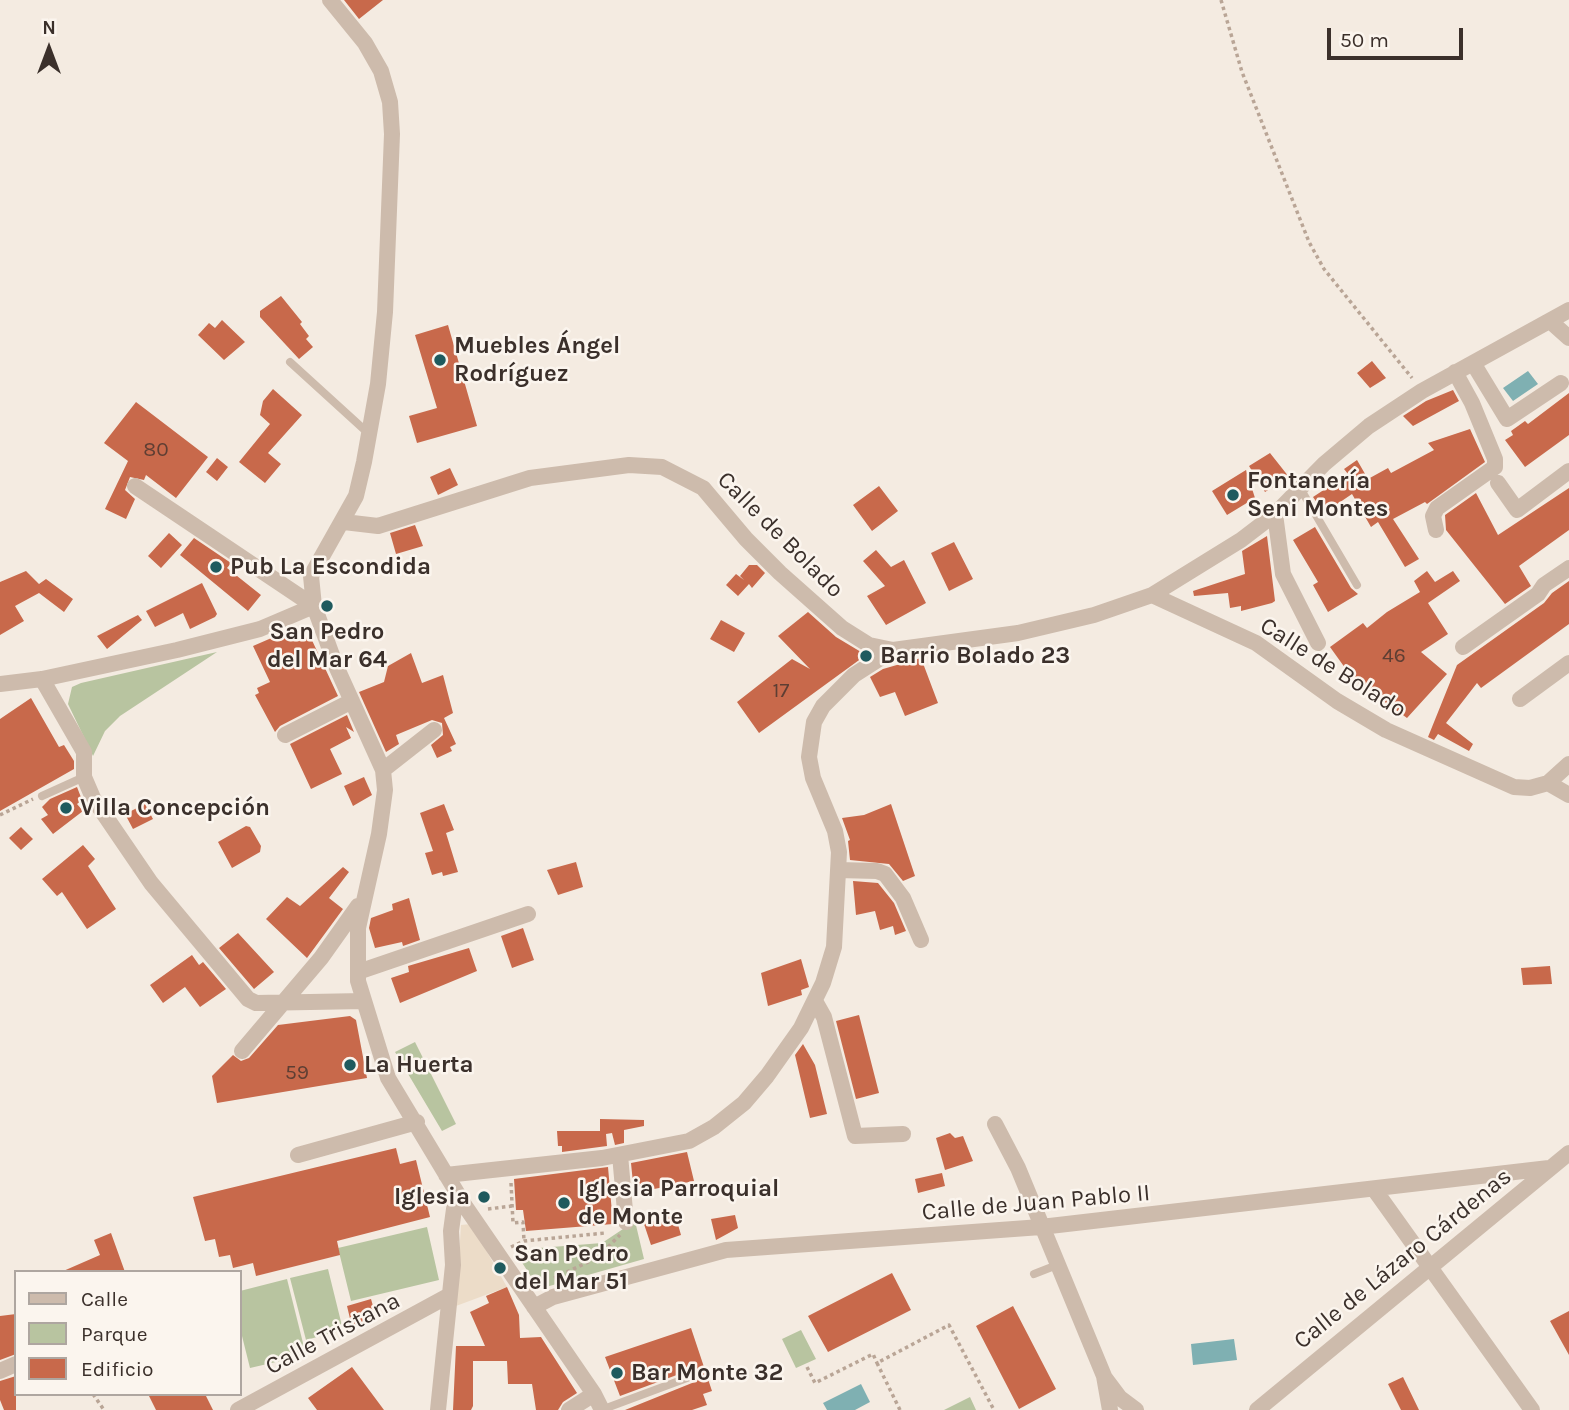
<!DOCTYPE html>
<meta charset="utf-8">
<style>
body{margin:0}
#map{position:relative;width:1569px;height:1410px;overflow:hidden;background:#f4ebe1;font-family:Karla,sans-serif}
canvas{display:block}
.legend{position:absolute;left:14px;top:1270px;width:228px;height:126px;box-sizing:border-box;background:#fbf5ee;border:2px solid #aea6a0;margin:0;padding:9px 12px;list-style:none;font-size:21px;color:#3b302b}
.legend li{display:flex;align-items:center;gap:14px;height:35px}
.legend b{width:35px;border:2px solid #aea6a0}
.north{position:absolute;left:14px;top:14px;width:70px;height:70px;-webkit-text-stroke:5px #fbf5ee;paint-order:stroke;rotate:0deg;font-size:19px;font-weight:700;line-height:28px;text-align:center;color:#3b302b}
.north::after{content:'';display:block;margin:auto;width:24px;height:32px;background:#3b302b;clip-path:polygon(50% 0,100% 100%,50% 72%,0 100%)}
.scale{position:absolute;left:1327px;top:28px;width:136px;height:32px;box-sizing:border-box;border:4px solid #3b302b;border-top:0;padding-left:9px;font-size:21px;line-height:24px;white-space:nowrap;color:#3b302b;-webkit-text-stroke:5px #fbf5ee;paint-order:stroke}
</style>
<div id="map">
<canvas width="1569" height="1410"></canvas>
<ul class="legend">
<li><b style="height:9px;background:#cdbbac"></b>Calle</li>
<li><b style="height:19px;background:#b8c4a0"></b>Parque</li>
<li><b style="height:19px;background:#c8694b"></b>Edificio</li>
</ul>
<div class="north">N</div>
<div class="scale">50 m</div>
</div>
<script>
const g = document.querySelector('canvas').getContext('2d');
g.lineJoin = 'round';
function fill(path, color) {
  g.fillStyle = color;
  g.fill(path, 'evenodd');
}
function toPath(rows) {
  const path = new Path2D();
  for (const r of rows) {
    path.moveTo(r[0], r[1]);
    for (let i = 2; i < r.length; i += 2) path.lineTo(r[i], r[i + 1]);
  }
  return path;
}
function strokePath(path, color, width, dash) {
  g.strokeStyle = color;
  g.lineWidth = width;
  g.lineCap = dash ? 'butt' : 'round';
  g.setLineDash(dash || []);
  g.stroke(path);
}
function label(font, color, halo, rows, align = 'center') {
  g.font = font + ' Karla,sans-serif';
  g.lineWidth = 5;
  g.setLineDash([]);
  g.textBaseline = 'middle';
  g.strokeStyle = halo;
  g.fillStyle = color;
  for (const [text, x, y, turn = 0] of rows) {
    g.save();
    g.translate(x, y);
    g.rotate((+turn || 0) * Math.PI / 180);
    g.textAlign = isNaN(turn) ? turn : align;
    if (halo) g.strokeText(text, 0, 0);
    g.fillText(text, 0, 0);
    g.restore();
  }
}
const green = toPath([
 [217,652,120,716,105,731,93,756,68,704,72,687,81,683],
 [415,1042,456,1124,442,1131,395,1052],
 [635,1221,644,1259,539,1289,514,1250,602,1243],
 [427,1227,439,1280,351,1301,338,1248],
 [328,1269,343,1330,306,1340,290,1278],
 [287,1279,306,1355,250,1368,240,1328,240,1291],
 [801,1330,816,1359,796,1368,782,1339],
 [970,1397,976,1410,944,1410]
]);
const plaza = toPath([
 [471,1224,507,1287,456,1306,461,1225]
]);
const water = toPath([
 [1528,371,1538,384,1513,401,1503,388],
 [1234,1339,1237,1360,1193,1365,1191,1344],
 [861,1384,870,1402,855,1410,827,1410,823,1403]
]);
const building = toPath([
 [344,0,383,0,359,19],
 [281,296,302,322,300,324,309,336,306,339,313,347,299,359,260,317,260,311],
 [222,320,245,342,224,360,198,335,209,323,215,328],
 [448,325,477,426,417,443,409,416,437,408,415,335],
 [1372,361,1386,378,1370,388,1357,373],
 [273,389,302,415,268,453,281,464,265,483,239,462,270,424,260,415,263,401],
 [1453,390,1459,401,1413,426,1403,416,1426,401],
 [1569,393,1569,435,1525,467,1505,440,1513,435,1511,431,1525,421,1528,424],
 [136,402,208,457,176,498,146,475,144,480,130,477,125,490,135,499,126,519,105,509,128,461,104,443],
 [1470,429,1485,462,1427,504,1425,502,1393,519,1419,559,1405,567,1378,522,1371,527,1352,494,1324,513,1313,497,1348,474,1344,469,1357,460,1368,479,1388,468,1391,473,1434,450,1428,443],
 [1270,453,1289,477,1265,492,1249,466],
 [217,458,228,467,217,481,206,472],
 [450,468,458,485,438,495,430,477],
 [1246,470,1255,498,1227,515,1212,491],
 [879,486,898,511,872,531,853,505],
 [1569,488,1569,530,1519,566,1531,586,1505,604,1446,530,1445,515,1476,493,1498,535],
 [415,525,423,546,396,554,390,533],
 [1315,527,1351,588,1358,594,1328,612,1313,585,1318,582,1293,540],
 [169,533,182,545,161,568,148,556],
 [1267,536,1275,601,1272,603,1241,611,1241,606,1230,608,1228,593,1194,596,1193,591,1245,574,1242,551],
 [194,538,231,563,227,568,261,595,248,611,180,555],
 [954,542,973,579,949,591,931,553],
 [876,550,891,567,904,560,926,603,886,625,867,596,885,586,863,561],
 [749,565,757,565,765,573,752,588,749,584,738,596,726,585,736,574,744,580,740,576],
 [26,571,39,584,46,579,73,599,64,612,39,593,15,606,24,621,0,635,0,582],
 [1427,571,1435,582,1453,571,1460,581,1428,603,1448,634,1421,652,1447,674,1407,718,1353,679,1330,647,1363,623,1367,628,1387,612,1420,592,1414,581],
 [1569,581,1569,624,1481,688,1477,683,1446,723,1473,744,1469,751,1438,734,1434,740,1428,737,1457,665,1544,603,1552,593],
 [202,583,217,614,215,617,190,629,183,613,155,627,146,611],
 [808,612,836,637,866,655,759,733,737,702,792,659,810,669,778,636],
 [138,615,142,620,107,649,97,636],
 [721,620,745,633,734,652,710,639],
 [283,633,286,638,294,633,302,640,310,636,338,696,280,726,275,732,255,695,259,693,257,688,270,682,253,646],
 [411,653,422,683,443,675,453,713,444,718,456,744,450,747,452,751,437,758,431,745,443,735,442,723,432,720,396,735,399,744,386,752,359,692,384,682,388,666],
 [921,658,938,703,905,716,895,692,880,697,870,677,883,669],
 [31,698,59,747,64,745,74,761,74,769,0,811,0,719],
 [347,715,354,732,346,727,351,738,330,749,342,774,311,789,290,744],
 [364,777,372,795,353,806,344,786],
 [77,787,82,800,77,804,83,811,53,834,41,819,48,815,42,807,50,799],
 [145,804,153,819,133,829,125,814],
 [444,804,454,830,446,833,458,872,443,876,442,872,432,875,425,853,433,851,420,813],
 [891,804,915,876,903,881,889,864,850,860,848,841,850,840,842,818,864,815],
 [246,826,250,827,261,846,260,852,232,868,218,842],
 [21,827,33,839,21,850,9,838],
 [83,845,95,859,88,866,116,909,87,929,62,892,57,896,42,879],
 [576,862,583,887,558,895,547,870],
 [343,867,349,872,329,898,343,909,307,958,266,919,287,897,300,906],
 [853,881,878,883,894,903,906,931,895,935,893,926,880,930,875,911,856,915],
 [409,898,420,940,403,946,402,942,375,948,369,928,371,918,393,910,392,904],
 [523,928,534,960,512,968,501,936],
 [238,933,274,972,254,989,219,948],
 [469,948,477,971,400,1003,391,978,409,972,408,966],
 [192,955,199,965,203,962,226,989,200,1007,185,987,163,1003,150,985],
 [801,959,809,987,801,990,802,995,768,1006,761,973],
 [1550,966,1552,984,1523,985,1521,968],
 [859,1015,879,1093,856,1099,836,1021],
 [350,1016,356,1020,367,1078,217,1103,212,1076,233,1055,241,1061,249,1058,278,1025],
 [803,1044,815,1065,827,1114,810,1118,795,1055],
 [600,1119,644,1120,644,1126,624,1130,624,1143,615,1145,612,1133,606,1134,607,1146,562,1152,562,1146,558,1146,557,1131,600,1131],
 [950,1133,955,1138,963,1136,973,1161,945,1170,936,1138],
 [396,1148,400,1164,416,1160,430,1217,337,1241,340,1255,256,1276,253,1263,233,1268,230,1255,219,1257,215,1239,205,1241,193,1197],
 [687,1152,694,1181,634,1193,631,1163],
 [608,1167,613,1224,526,1231,523,1210,516,1210,514,1179],
 [942,1173,945,1186,918,1193,915,1179],
 [675,1214,681,1235,651,1245,644,1224],
 [735,1215,738,1228,716,1240,711,1219],
 [111,1233,125,1272,61,1272,100,1255,94,1240],
 [892,1273,911,1310,828,1352,808,1316],
 [507,1287,519,1315,520,1338,541,1337,577,1393,563,1402,558,1410,536,1410,532,1384,508,1384,507,1361,473,1361,473,1406,471,1410,453,1410,456,1346,485,1346,470,1312,489,1303,486,1296],
 [371,1299,377,1320,352,1327,347,1306],
 [1013,1306,1056,1389,1019,1409,976,1326],
 [1569,1311,1569,1355,1550,1321],
 [16,1314,16,1354,0,1360,0,1316],
 [691,1328,712,1391,703,1394,707,1405,692,1410,625,1410,697,1381,701,1372,693,1369,620,1396,605,1357],
 [352,1367,384,1410,317,1410,308,1398],
 [16,1376,16,1410,4,1410,0,1400,0,1381],
 [1403,1377,1419,1410,1401,1410,1388,1384],
 [148,1394,205,1394,213,1410,156,1410]
]);
const path = toPath([
 [1221,0,1242,72,1309,242,1324,269,1412,378],
 [0,815,33,799],
 [511,1183,513,1223,523,1222,524,1241],
 [488,1209,512,1206],
 [511,1247,524,1241,605,1233],
 [554,1278,597,1258,620,1235],
 [807,1367,815,1383,873,1354,877,1363],
 [93,1394,104,1410],
 [900,1410,877,1363,949,1325,994,1410]
]);
const lane = toPath([
 [290,362,368,433],
 [1300,488,1357,585],
 [42,796,84,777],
 [1034,1274,1057,1265],
 [601,1410,695,1375]
]);
const street = toPath([
 [330,0,365,43,381,71,390,102,392,134,385,312,378,384,364,462,356,496,311,576,314,606,336,666,383,770,385,790,379,834,358,928,358,981,388,1078,465,1206,594,1394,602,1410],
 [1550,321,1569,338],
 [1473,363,1507,419,1561,383],
 [1498,483,1517,510,1569,471],
 [135,486,314,606],
 [1275,514,1283,574,1318,643],
 [344,522,378,526,530,478,629,465,662,467,703,488,746,539,780,573,842,628,869,645,893,650,1018,633,1094,615,1152,595,1241,540,1275,514,1324,464,1369,426,1422,391,1569,310],
 [1436,530,1433,516,1437,508,1495,467,1495,459,1472,403,1455,372],
 [1152,595,1256,643,1337,701,1386,730,1514,787,1530,788,1548,783,1569,795],
 [1463,647,1538,594,1544,585,1569,568],
 [42,679,84,752,84,777,93,798,151,883,248,999,256,1003,364,1001],
 [0,684,42,679,177,650,260,629,314,606],
 [1520,699,1569,663],
 [285,735,352,701],
 [383,770,434,730],
 [1548,783,1569,764],
 [838,870,877,871,885,874,903,898,921,940],
 [358,972,528,914],
 [815,1001,824,1017,855,1136,903,1134],
 [242,1051,321,958,358,906],
 [995,1124,1018,1168,1104,1376,1110,1410],
 [298,1155,417,1122],
 [620,1155,626,1222],
 [446,1175,602,1158,689,1141,714,1127,744,1103,767,1076,801,1028,823,983,834,947,839,852,835,831,813,778,809,757,814,722,823,706,854,675,893,650],
 [1374,1189,1532,1410],
 [534,1307,553,1297,726,1250,1041,1227,1549,1168],
 [0,1371,16,1364],
 [1105,1378,1120,1398,1136,1410],
 [238,1410,448,1296],
 [438,1410,453,1265,451,1231,454,1209,460,1198],
 [569,1410,594,1394],
 [1257,1410,1569,1153]
]);
const markers = [
 [440,360,7,"#1f5a5e"],
 [1233,495,7,"#1f5a5e"],
 [216,567,7,"#1f5a5e"],
 [327,606,7,"#1f5a5e"],
 [866,656,7,"#1f5a5e"],
 [66,808,7,"#1f5a5e"],
 [350,1065,7,"#1f5a5e"],
 [484,1197,7,"#1f5a5e"],
 [564,1203,7,"#1f5a5e"],
 [500,1268,7,"#1f5a5e"],
 [617,1373,7,"#1f5a5e"]
];
const numberNames = [
 ["80",156,450],
 ["46",1394,656],
 ["17",781,691],
 ["59",297,1073]
];
const poiNames = [
 ["Muebles Ángel",454,346],
 ["Rodríguez",454,374],
 ["Fontanería",1247,481],
 ["Seni Montes",1247,509],
 ["Pub La Escondida",230,567],
 ["San Pedro",327,632,"center"],
 ["del Mar 64",327,660,"center"],
 ["Barrio Bolado 23",880,656],
 ["Villa Concepción",80,808],
 ["La Huerta",364,1065],
 ["Iglesia Parroquial",578,1189],
 ["de Monte",578,1217],
 ["Iglesia",470,1197,"right"],
 ["San Pedro",514,1254],
 ["del Mar 51",514,1282],
 ["Bar Monte 32",631,1373]
];
const streetNames = [
 ["Calle de Bolado",780,535,45],
 ["Calle de Bolado",1333,668,32],
 ["Calle de Juan Pablo II",1036,1203,-5],
 ["Calle de Lázaro Cárdenas",1403,1259,-39],
 ["Calle Tristana",333,1334,-28]
];
fill(green, '#b8c4a0');
fill(plaza, '#ecdcc8');
fill(water, '#7fb0b2');
fill(building, '#c8694b');
strokePath(path, '#b9a596', 3.5, [3.5, 3.5]);
strokePath(lane, '#cdbbac', 8);
strokePath(street, '#cdbbac', 16);
for (const [x, y, r, color] of markers) {
  const dot = new Path2D();
  dot.arc(x, y, r, 0, 2 * Math.PI);
  g.fillStyle = color;
  g.fill(dot);
  strokePath(dot, '#fbf5ee', 2.5);
}
label('21px', '#5e3e33', null, numberNames);
label('bold 24px', '#3b302b', '#fbf5ee', poiNames, 'left');
label('24px', '#3b302b', '#fbf5ee', streetNames);
</script>
